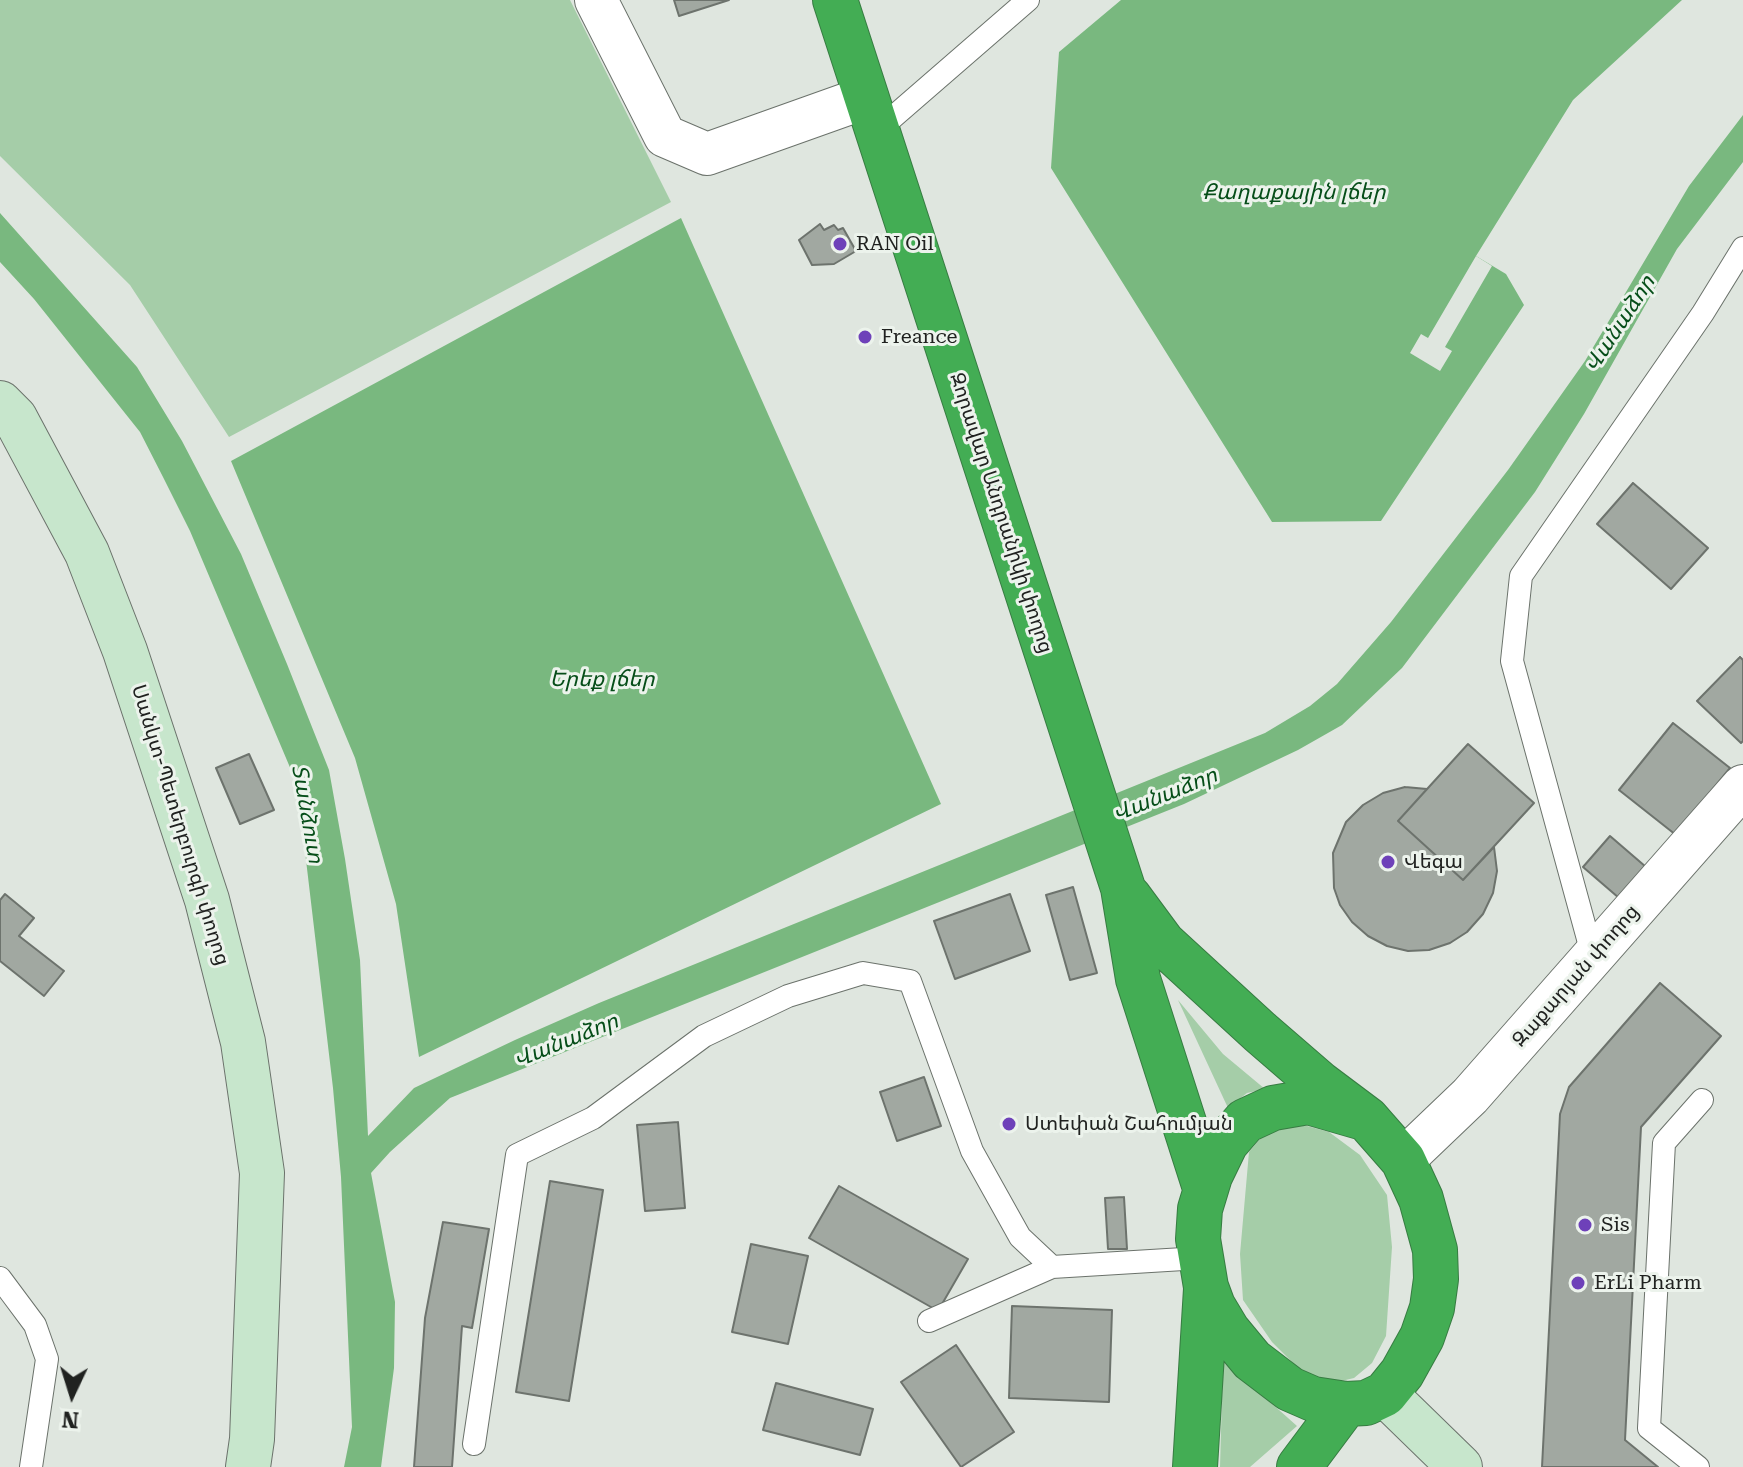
<!DOCTYPE html>
<meta charset="utf-8">
<style>
body{margin:0}
#map{position:relative;width:1743px;height:1467px;overflow:hidden;background:#dfe6df;font-family:"Roboto Serif",serif}
canvas{display:block}
.north{position:absolute;left:32px;top:1355px;width:80px;height:80px;-webkit-text-stroke:6px #ecf3ec;paint-order:stroke;rotate:184deg;font-size:22px;font-weight:700;line-height:32px;text-align:center;color:#202220}
.north::after{content:'';display:block;margin:auto;width:28px;height:36px;background:#202220;clip-path:polygon(50% 0,100% 100%,50% 72%,0 100%)}
</style>
<div id="map">
<canvas width="1743" height="1467"></canvas>
<div class="north">N</div>
</div>
<script>
const g = document.querySelector('canvas').getContext('2d');
g.lineJoin = 'round';
function fill(path, color) {
  g.fillStyle = color;
  g.fill(path, 'evenodd');
}
function toPath(rows) {
  const path = new Path2D();
  for (const r of rows) {
    path.moveTo(r[0], r[1]);
    for (let i = 2; i < r.length; i += 2) path.lineTo(r[i], r[i + 1]);
  }
  return path;
}
function strokePath(path, color, width, dash) {
  g.strokeStyle = color;
  g.lineWidth = width;
  g.lineCap = dash ? 'butt' : 'round';
  g.setLineDash(dash || []);
  g.stroke(path);
}
function label(font, color, halo, rows, align = 'center') {
  g.font = font + ' "Roboto Serif","Noto Sans Armenian",serif';
  g.lineWidth = 6;
  g.setLineDash([]);
  g.textBaseline = 'middle';
  g.strokeStyle = halo;
  g.fillStyle = color;
  for (const [text, x, y, turn = 0] of rows) {
    g.save();
    g.translate(x, y);
    g.rotate((+turn || 0) * Math.PI / 180);
    g.textAlign = isNaN(turn) ? turn : align;
    if (halo) g.strokeText(text, 0, 0);
    g.fillText(text, 0, 0);
    g.restore();
  }
}
const green = toPath([
 [0,0,570,0,671,202,229,437,130,285,0,156],
 [1178,1000,1223,1054,1265,1089,1247,1093,1228,1108],
 [1289,1121,1329,1132,1360,1155,1387,1195,1392,1247,1386,1336,1372,1363,1354,1378,1333,1383,1304,1374,1272,1342,1243,1300,1240,1254,1249,1152,1263,1135],
 [1223,1360,1297,1426,1250,1467,1220,1467]
]);
const water = toPath([
 [1121,0,1682,0,1573,100,1476,256,1506,274,1524,305,1381,521,1272,522,1051,168,1059,52],
 [1743,115,1743,162,1677,249,1584,414,1535,492,1402,668,1342,725,1298,750,1184,804,450,1098,390,1152,371,1173,395,1302,394,1368,381,1467,344,1467,352,1427,341,1177,333,1088,297,784,190,531,163,477,140,432,34,299,0,262,0,213,137,367,182,441,241,554,287,664,329,770,345,859,360,960,368,1136,414,1088,515,1040,599,1003,1265,733,1310,706,1337,684,1391,622,1508,470,1585,361,1689,186],
 [681,218,941,804,419,1057,396,904,355,758,231,461]
]);
const pier = toPath([
 [1476,256,1492,266,1445,347,1452,351,1440,371,1410,353,1421,334,1428,338]
]);
const building = toPath([
 [674,0,729,0,679,16,674,0],
 [820,224,824,230,834,225,838,230,843,228,856,251,834,264,812,265,799,240,820,224],
 [1633,483,1708,548,1671,589,1597,524,1633,483],
 [1740,657,1743,660,1743,741,1741,743,1697,701,1740,657],
 [1673,723,1730,768,1676,835,1619,790,1673,723],
 [1468,744,1534,803,1463,880,1398,821,1468,744],
 [249,754,274,810,240,824,216,768,249,754],
 [1405,787,1427,789,1398,821,1463,880,1494,847,1497,871,1493,893,1483,914,1467,932,1450,943,1429,950,1408,951,1387,946,1368,936,1352,922,1340,905,1334,888,1333,853,1346,822,1363,805,1383,793,1405,787],
 [1610,836,1646,867,1619,898,1583,867,1610,836],
 [1073,887,1097,973,1070,980,1046,895,1073,887],
 [5,894,34,918,19,936,64,971,44,996,0,961,0,900,5,894],
 [1010,894,1030,951,955,979,934,921,1010,894],
 [1660,983,1721,1036,1641,1127,1625,1440,1658,1467,1542,1467,1560,1114,1569,1087,1660,983],
 [924,1077,941,1126,897,1141,880,1092,924,1077],
 [678,1122,685,1208,645,1211,637,1125,678,1122],
 [550,1181,603,1190,569,1401,516,1392,550,1181],
 [839,1186,968,1259,938,1311,809,1238,839,1186],
 [1124,1197,1127,1249,1108,1249,1105,1198,1124,1197],
 [443,1222,489,1229,472,1328,462,1326,452,1467,414,1467,425,1318,443,1222],
 [751,1244,808,1256,788,1344,732,1332,751,1244],
 [1012,1306,1112,1310,1109,1402,1009,1398,1012,1306],
 [956,1345,1014,1432,961,1467,901,1382,956,1345],
 [776,1383,873,1409,860,1455,763,1430,776,1383]
]);
const lane = toPath([
 [877,131,1028,0],
 [1593,957,1512,661,1521,576,1703,313,1743,248],
 [0,1278,35,1325,47,1359,31,1467],
 [929,1321,1052,1267,1200,1258],
 [474,1444,517,1155,593,1118,704,1036,788,996,863,973,910,981,972,1151,1020,1237,1052,1267],
 [1698,1467,1649,1428,1664,1143,1702,1100]
]);
const street = toPath([
 [596,0,665,136,707,154,867,97],
 [1403,1160,1470,1096,1743,786]
]);
const secondary = toPath([
 [0,403,15,418,87,553,125,651,207,900,243,1042,262,1173,252,1439,248,1467],
 [1385,1394,1460,1467]
]);
const highway = toPath([
 [835,0,1123,888,1138,979,1205,1188],
 [1129,897,1163,943,1260,1032,1319,1083,1367,1119,1403,1160,1421,1199,1435,1250,1436,1279,1432,1308,1422,1337,1402,1373,1385,1394,1366,1403,1346,1404,1313,1399,1290,1389,1252,1360,1228,1331,1213,1306,1206,1287,1198,1239,1200,1209,1210,1176,1226,1143,1245,1121,1273,1108,1308,1102,1367,1119],
 [1195,1467,1206,1289],
 [1299,1467,1346,1404]
]);
const markers = [
 [840,244,8,"#6e41b9"],
 [865,337,8,"#6e41b9"],
 [1388,862,8,"#6e41b9"],
 [1009,1124,8,"#6e41b9"],
 [1585,1225,8,"#6e41b9"],
 [1578,1283,8,"#6e41b9"]
];
const poiNames = [
 ["RAN Oil",856,244],
 ["Freance",881,337],
 ["Վեգա",1404,862],
 ["Ստեփան Շահումյան",1025,1124],
 ["Sis",1601,1225],
 ["ErLi Pharm",1594,1283]
];
const streetNames = [
 ["Զորավար Անդրանիկի փողոց",1001,513,72],
 ["Սանկտ-Պետերբուրգի փողոց",180,825,73],
 ["Զաքարյան փողոց",1576,976,-49]
];
const waterNames = [
 ["Քաղաքային լճեր",1294,193],
 ["Վանաձոր",1620,324,-57],
 ["Երեք լճեր",602,680],
 ["Վանաձոր",1165,795,-22],
 ["Տանձուտ",307,814,80],
 ["Վանաձոր",566,1041,-22]
];
fill(green, '#a5cda8');
fill(water, '#79b87f');
fill(pier, '#dfe6df');
fill(building, '#a1a8a1');
strokePath(building, '#6d736d', 2);
strokePath(lane, '#6b726b', 24);
strokePath(street, '#6b726b', 44);
strokePath(secondary, '#6b726b', 46);
strokePath(highway, '#377c42', 46);
strokePath(lane, '#fff', 22);
strokePath(street, '#fff', 42);
strokePath(secondary, '#c7e6cc', 44);
strokePath(highway, '#43ad54', 44);
for (const [x, y, r, color] of markers) {
  const dot = new Path2D();
  dot.arc(x, y, r, 0, 2 * Math.PI);
  g.fillStyle = color;
  g.fill(dot);
  strokePath(dot, '#ecf3ec', 3);
}
label('20px', '#202220', '#ecf3ec', poiNames, 'left');
label('20px', '#202220', '#ecf3ec', streetNames);
label('italic 22px', '#064e19', '#ecf3ec', waterNames);
</script>
